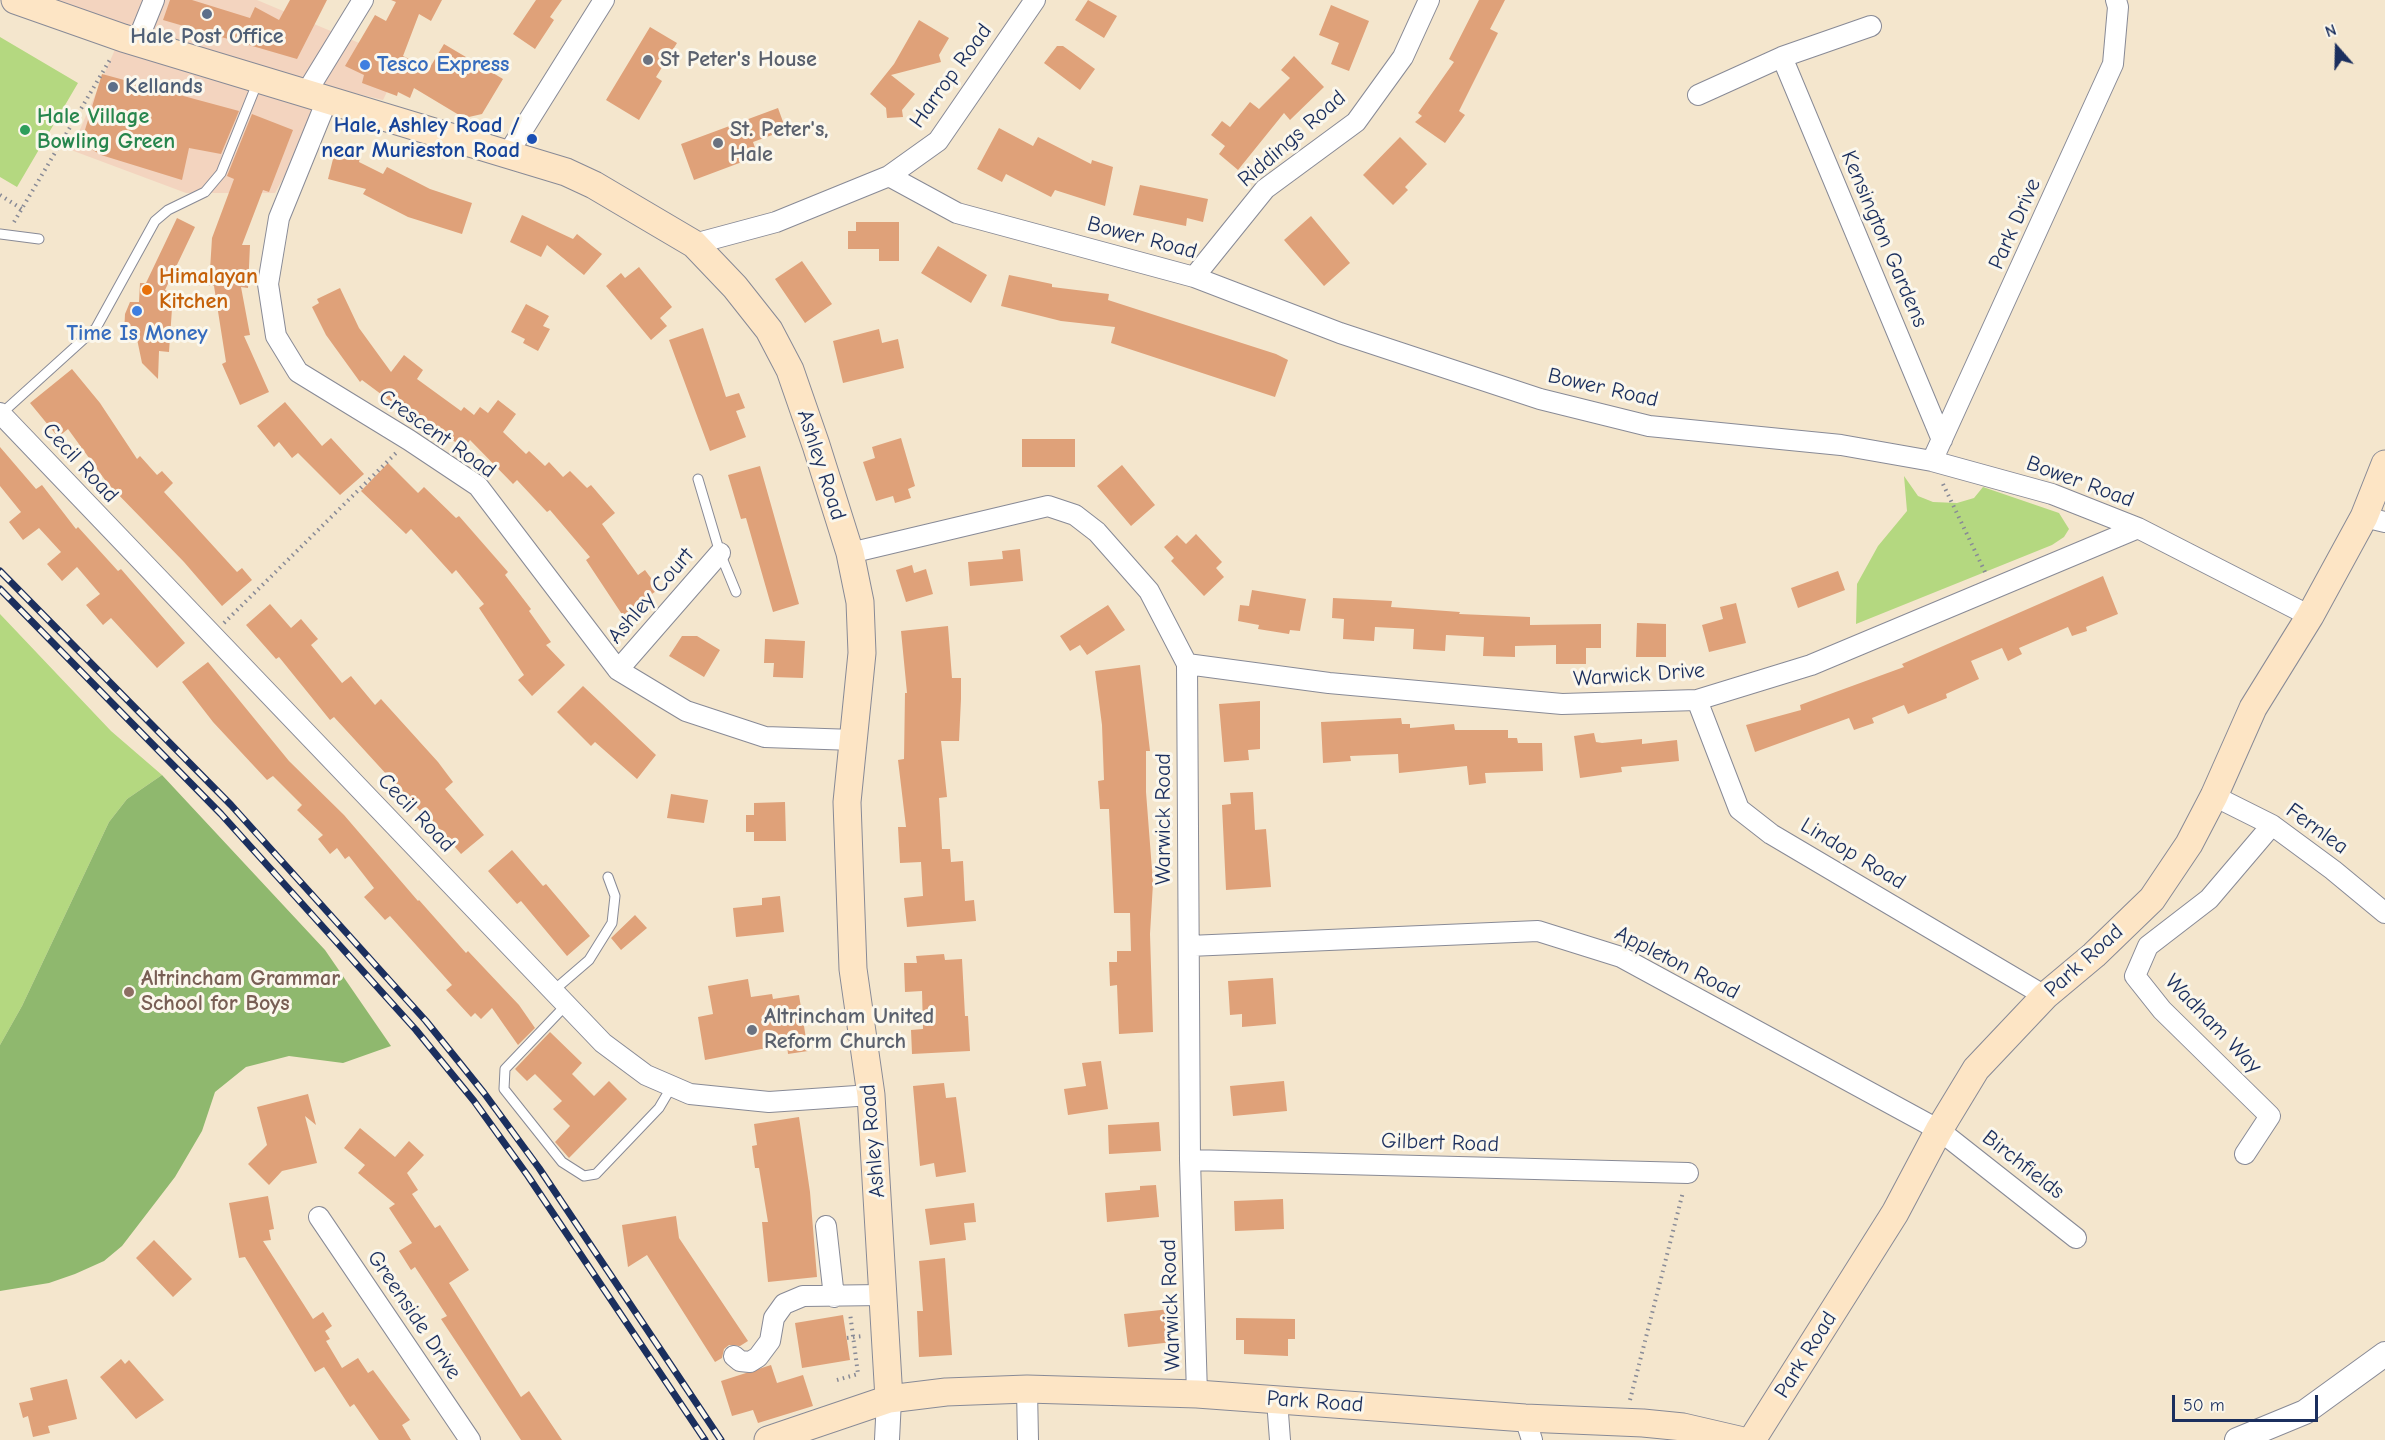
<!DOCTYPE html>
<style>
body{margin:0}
#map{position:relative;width:2385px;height:1440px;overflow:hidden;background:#f4e6cd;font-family:"Comic Neue",sans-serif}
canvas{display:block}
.north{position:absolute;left:2307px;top:18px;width:60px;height:60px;-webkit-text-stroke:4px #fbf7ec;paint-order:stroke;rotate:340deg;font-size:16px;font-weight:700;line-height:24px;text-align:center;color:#1b2f5e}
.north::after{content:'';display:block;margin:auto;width:21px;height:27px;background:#1b2f5e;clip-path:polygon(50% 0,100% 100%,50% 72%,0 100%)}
.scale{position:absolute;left:2172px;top:1395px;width:146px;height:27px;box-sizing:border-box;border:3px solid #1b2f5e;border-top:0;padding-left:8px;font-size:18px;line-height:21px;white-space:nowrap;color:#1b2f5e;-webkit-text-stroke:4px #fbf7ec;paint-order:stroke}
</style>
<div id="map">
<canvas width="2385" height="1440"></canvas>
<div class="north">N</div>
<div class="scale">50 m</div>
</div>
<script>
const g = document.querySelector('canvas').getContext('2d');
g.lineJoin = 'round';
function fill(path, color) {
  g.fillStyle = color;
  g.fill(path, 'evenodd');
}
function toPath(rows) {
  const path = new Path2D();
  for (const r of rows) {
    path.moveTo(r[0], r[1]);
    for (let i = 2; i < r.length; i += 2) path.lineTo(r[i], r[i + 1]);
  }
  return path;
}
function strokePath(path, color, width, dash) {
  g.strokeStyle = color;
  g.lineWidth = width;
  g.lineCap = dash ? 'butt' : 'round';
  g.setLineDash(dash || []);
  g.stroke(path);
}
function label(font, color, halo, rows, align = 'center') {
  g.font = font + ' "Comic Neue",sans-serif';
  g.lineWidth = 6;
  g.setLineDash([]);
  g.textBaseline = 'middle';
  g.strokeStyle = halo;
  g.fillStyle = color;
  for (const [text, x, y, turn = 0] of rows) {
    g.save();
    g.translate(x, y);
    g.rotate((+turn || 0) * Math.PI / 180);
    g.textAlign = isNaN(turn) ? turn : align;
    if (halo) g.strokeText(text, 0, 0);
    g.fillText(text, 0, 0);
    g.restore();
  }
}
const built = toPath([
 [48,0,257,0,402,61,383,100,333,88,275,193,186,193,71,150,124,29]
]);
const green = toPath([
 [0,37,78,83,17,187,0,177],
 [1904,476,1918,496,1933,502,1957,503,1974,498,1983,487,2059,513,2069,529,2064,537,2052,545,1856,624,1857,584,1878,546,1907,511],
 [0,614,111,731,162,775,127,799,109,822,22,1006,0,1045]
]);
const forest = toPath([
 [162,775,325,950,391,1046,343,1063,289,1056,246,1067,215,1092,202,1131,175,1177,122,1246,104,1261,75,1274,49,1283,0,1291,0,1045,22,1006,109,822,127,799]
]);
const building = toPath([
 [170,0,192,0,250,18,255,7,279,20,290,0,327,0,297,59,163,20],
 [391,0,442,0,431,21,419,14,403,56,429,69,444,44,503,79,482,114,460,119,459,115,414,88,410,98,398,92,397,96,362,83,364,75,345,66,375,15,386,21,396,2],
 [536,0,562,0,550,17,554,20,535,49,513,34],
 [1088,0,1117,16,1104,38,1075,20],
 [1479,0,1505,0,1490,29,1498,33,1459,111,1465,115,1445,143,1415,122,1422,116,1418,113,1454,62,1449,59],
 [1331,5,1369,21,1349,71,1331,64,1339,43,1319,35],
 [919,20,949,38,939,55,941,62,891,75,915,94,902,110,903,117,887,118,886,108,870,94,894,64],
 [650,27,677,43,656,77,662,81,639,120,606,100],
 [1057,46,1063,46,1095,69,1080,90,1044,63],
 [1294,56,1324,87,1290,120,1284,113,1238,170,1219,154,1225,146,1211,135,1222,121,1230,127,1250,102,1259,109,1290,78,1281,70],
 [102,74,239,111,221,154,189,148,182,180,101,155,81,143],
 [778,108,786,130,753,142,758,156,694,180,681,144],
 [252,114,293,130,269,192,263,190,242,245,250,245,248,288,241,287,250,335,244,336,269,392,240,405,222,364,226,362,214,286,209,286,212,238,234,179,227,176],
 [999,128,1033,146,1038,137,1091,164,1092,160,1113,167,1105,206,1055,190,1051,197,1006,174,1002,182,977,169],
 [1400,137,1427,164,1405,187,1408,190,1393,205,1363,175],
 [335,151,360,158,359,162,383,174,387,167,430,189,472,203,462,234,408,217,363,194,366,189,328,179],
 [1140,185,1208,199,1203,222,1187,218,1186,226,1133,215],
 [522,215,573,239,577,234,602,254,584,275,547,245,541,257,510,242],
 [1311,216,1350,263,1324,286,1284,240],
 [177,218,195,227,165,290,173,294,169,352,159,351,158,379,142,363,137,339,124,334,125,314,130,302,139,302,140,283,146,283],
 [856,222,899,222,899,261,879,261,879,249,848,249,848,231,856,231],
 [938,246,987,275,971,303,921,273],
 [802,261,832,304,805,323,775,279],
 [639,267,672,307,660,318,667,326,651,340,606,286,621,273,625,278],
 [1009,275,1052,284,1052,287,1109,294,1108,300,1276,354,1288,360,1275,397,1111,343,1115,327,1061,321,1001,306],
 [340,288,359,328,391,372,404,355,423,370,417,379,461,411,464,407,474,415,480,407,488,413,498,400,516,414,503,432,526,454,529,451,545,466,549,462,563,477,570,471,587,488,591,485,615,513,602,524,638,575,645,570,659,589,649,596,656,606,629,625,586,560,590,557,550,510,547,512,517,480,513,484,470,440,464,448,398,403,397,406,362,380,360,382,326,335,312,307,319,303,317,299],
 [526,304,549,316,543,326,550,329,538,351,523,343,525,339,511,332],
 [703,328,726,397,739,393,745,408,736,411,746,437,710,451,669,340],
 [879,329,882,343,898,339,904,368,843,383,833,341],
 [72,369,100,403,137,459,140,456,157,475,162,471,173,483,164,492,237,572,242,568,252,580,222,606,184,562,108,484,68,429,58,437,30,403],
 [285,402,322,446,331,438,364,474,340,495,298,453,292,458,279,442,274,447,257,426],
 [901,438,915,486,908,489,911,498,895,503,893,496,876,501,863,462,875,458,872,447],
 [1022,439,1075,439,1075,467,1022,467],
 [0,447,36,489,42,485,76,529,78,527,118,571,121,569,185,643,157,668,111,618,103,625,86,605,100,594,77,567,62,581,47,564,61,552,39,528,23,540,9,522,21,512,0,486],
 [388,463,418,493,424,487,456,518,459,516,508,572,505,575,531,609,529,611,551,642,546,645,565,665,532,696,518,680,524,675,479,608,484,604,456,570,452,574,411,529,406,534,361,491],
 [1122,465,1155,505,1131,526,1097,486],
 [760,466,799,604,773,612,746,518,741,519,728,475],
 [1196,534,1222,562,1216,568,1224,577,1204,596,1171,561,1174,558,1164,547,1177,535,1186,544],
 [1020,549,1023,581,970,586,968,562,1003,559,1002,551],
 [912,565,914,573,926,569,933,594,906,602,896,570],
 [1838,571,1845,590,1798,608,1791,588],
 [2103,576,2118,614,2086,627,2087,631,2072,636,2068,627,2019,648,2022,654,2008,661,2002,648,1971,661,1979,679,1946,694,1947,698,1908,714,1904,705,1872,718,1874,723,1854,730,1849,718,1755,752,1746,725,1801,710,1800,705,1904,667,1902,664],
 [1252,590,1306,599,1300,631,1290,630,1289,634,1258,629,1259,625,1238,621,1240,605,1249,606],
 [1333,598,1392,601,1391,607,1460,612,1459,614,1530,617,1530,625,1601,624,1601,648,1586,648,1586,664,1556,664,1556,645,1515,646,1515,657,1483,656,1484,637,1446,635,1445,651,1413,649,1414,629,1375,627,1374,641,1343,639,1344,619,1332,618],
 [1736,603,1746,643,1709,652,1702,625,1723,619,1720,607],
 [270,604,291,628,301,619,318,639,311,645,342,683,351,676,375,705,381,699,438,762,453,782,445,789,484,835,461,854,422,809,420,811,334,717,330,720,279,657,276,659,246,625],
 [1108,605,1125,630,1087,655,1080,645,1070,651,1060,636],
 [1637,623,1666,624,1666,657,1636,657],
 [948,626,952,678,961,678,961,699,959,741,941,741,947,797,939,798,942,849,950,849,951,862,963,861,965,901,974,900,976,921,907,927,904,898,923,896,921,862,900,863,898,827,906,827,898,760,904,759,905,693,907,693,901,631],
 [682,636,697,636,720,650,704,677,669,656],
 [765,639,805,641,803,678,773,677,774,663,764,663],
 [208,662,289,761,344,815,418,901,419,900,466,953,468,951,519,1005,535,1028,518,1045,492,1008,481,1019,475,1013,471,1017,446,990,452,985,390,916,385,920,364,897,374,888,349,856,345,859,337,848,330,854,318,839,323,835,297,810,302,805,273,776,267,780,213,722,182,682],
 [1140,665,1150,751,1146,751,1146,792,1153,883,1150,934,1153,1032,1119,1034,1117,985,1110,986,1109,962,1117,962,1117,951,1131,951,1130,913,1114,913,1109,809,1100,809,1098,781,1104,780,1102,725,1095,671],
 [583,686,656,755,637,779,595,742,591,746,557,712],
 [1260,701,1260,749,1248,750,1249,760,1224,762,1219,704],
 [1401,718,1402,724,1410,724,1410,728,1454,724,1455,730,1508,730,1508,738,1517,738,1518,743,1542,743,1543,771,1485,773,1486,783,1469,785,1467,766,1399,773,1398,754,1350,756,1351,761,1323,763,1321,722],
 [1594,733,1596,742,1602,743,1642,739,1642,744,1677,740,1679,761,1621,767,1622,772,1580,778,1574,736],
 [1253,792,1255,830,1266,829,1271,887,1226,890,1222,805,1231,804,1230,793],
 [671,794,708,800,704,823,667,818],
 [785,802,786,841,754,841,754,832,746,832,746,815,754,815,754,803],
 [512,850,543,886,546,884,590,936,567,956,521,901,517,904,488,871],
 [780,896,784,932,736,937,733,908,762,905,762,898],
 [635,915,647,928,621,950,611,938],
 [944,954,945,960,962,959,965,1016,968,1016,970,1051,912,1054,911,1030,923,1029,922,991,905,992,904,963,917,963,916,956],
 [1273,978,1276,1024,1242,1027,1242,1014,1230,1015,1228,981],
 [748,979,751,997,772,994,773,999,799,995,808,1051,788,1054,787,1044,705,1060,698,1017,713,1014,708,986],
 [550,1032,582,1063,572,1074,594,1096,609,1081,627,1099,569,1158,555,1142,570,1126,553,1109,562,1101,535,1074,527,1081,515,1069],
 [1101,1061,1108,1109,1068,1115,1064,1089,1086,1086,1082,1063],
 [1284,1081,1287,1111,1233,1116,1230,1086],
 [944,1083,946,1098,956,1097,966,1172,936,1177,934,1163,920,1166,913,1086],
 [308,1094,316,1125,305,1116,317,1163,282,1171,269,1185,248,1164,267,1145,257,1107],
 [799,1117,810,1192,817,1277,768,1282,762,1222,768,1222,759,1168,755,1168,752,1146,757,1145,754,1124],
 [1159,1122,1161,1151,1109,1154,1108,1125],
 [360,1128,395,1157,409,1141,424,1155,407,1173,418,1190,412,1194,435,1228,440,1225,469,1270,449,1283,521,1397,529,1391,562,1440,521,1440,441,1319,447,1316,415,1267,411,1270,399,1251,412,1243,389,1208,395,1204,358,1173,365,1165,344,1148],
 [1156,1185,1159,1217,1107,1222,1105,1193,1140,1190,1140,1186],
 [268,1196,274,1229,269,1230,271,1240,263,1241,313,1319,323,1312,332,1326,325,1331,330,1339,326,1341,342,1368,358,1358,368,1373,373,1370,410,1420,402,1425,411,1440,379,1440,354,1404,350,1407,324,1367,315,1372,245,1257,239,1258,229,1203],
 [1283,1199,1284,1229,1235,1231,1234,1201],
 [974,1203,976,1222,964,1223,966,1240,930,1245,925,1209],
 [676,1216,679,1238,748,1341,740,1346,729,1345,724,1349,722,1358,715,1362,647,1255,628,1267,622,1225],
 [154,1240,192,1279,173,1297,136,1258],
 [945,1258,952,1355,919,1357,917,1311,923,1311,919,1261],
 [1170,1309,1173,1342,1128,1347,1124,1314],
 [843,1315,850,1360,802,1368,795,1323],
 [1236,1318,1295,1319,1295,1339,1288,1339,1288,1356,1244,1354,1244,1340,1236,1340],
 [121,1359,125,1364,129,1360,164,1400,136,1419,100,1377],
 [771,1365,777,1383,803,1375,813,1406,758,1423,753,1410,732,1416,721,1381],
 [67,1379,77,1419,48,1426,50,1433,33,1437,28,1416,23,1418,19,1403,33,1400,30,1388]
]);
const path = toPath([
 [0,195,22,209],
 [14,222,111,58],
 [1943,484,1985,572],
 [224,623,396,453],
 [847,1338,863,1336],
 [837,1380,858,1374,850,1313],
 [1630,1400,1683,1192]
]);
const service = toPath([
 [0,234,39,239],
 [1,414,96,328,155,221,168,210,205,192,221,173,258,81],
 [698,479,720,553,736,592],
 [553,991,589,960,612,923,615,896,608,877],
 [566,1005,505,1069,504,1089,562,1162,584,1176,596,1174,659,1108,672,1086]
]);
const minor = toPath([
 [137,42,154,0],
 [1782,57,1942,440],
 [306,93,363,0],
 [1698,95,1782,57,1871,26],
 [327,100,279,218,268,284,276,336,298,372,409,440,478,486,618,670,686,711,765,737,854,740],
 [507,155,604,0],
 [889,176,957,213,1194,277,1340,333,1540,399,1649,426,1841,445,1932,461,2052,494,2138,528,2310,616],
 [694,244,776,222,889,176,938,141,1035,0],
 [1194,277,1265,189,1356,122,1403,57,1429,0],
 [0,413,603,1043,646,1075,690,1094,769,1102,871,1095],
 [1932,461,2113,64,2118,7,2116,0],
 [2364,517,2385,522],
 [850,553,1048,506,1075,515,1097,532,1149,591,1187,664,1190,1160,1197,1394],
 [1187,664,1329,683,1562,704,1697,700,1811,665,2138,528],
 [618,670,720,553],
 [1697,700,1739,809,1771,834,2045,996],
 [2214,796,2272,825,2333,870,2385,913],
 [1189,946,1538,931,1621,957,1939,1130,2076,1238],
 [2245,1154,2270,1116,2162,1010,2135,976,2148,946,2209,899,2272,825],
 [1190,1160,1688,1173],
 [319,1217,470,1440],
 [826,1226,834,1297],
 [734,1356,740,1361,750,1362,758,1357,770,1341,774,1318,784,1304,803,1296,883,1295],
 [1027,1389,1028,1440],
 [1277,1400,1280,1440],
 [1525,1418,1532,1440]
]);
const tertiary = toPath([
 [887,1440,889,1399],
 [2237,1440,2305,1412,2385,1354]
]);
const secondary = toPath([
 [15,0,123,38,566,172,594,185,694,244,735,287,769,330,790,370,816,445,850,553,860,602,862,653,847,802,853,969,871,1095,889,1399],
 [768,1440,889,1399,946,1392,1027,1389,1197,1394,1525,1418,1643,1423,1683,1427,1739,1440],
 [1752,1440,1895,1213,1939,1130,1976,1069,2045,996,2094,955,2152,899,2189,844,2214,796,2253,708,2310,616,2364,517,2385,464]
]);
const rail = toPath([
 [0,571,231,805,426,1021,484,1093,539,1168,721,1440],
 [0,589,221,814,416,1030,474,1101,528,1176,705,1440]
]);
const markers = [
 [207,14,6,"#5c6f8a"],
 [648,60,6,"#6b7280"],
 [365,65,6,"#3f7fe0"],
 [113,87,6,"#5c6f8a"],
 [25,130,6,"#2e9e5b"],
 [532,139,6,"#1a4fb4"],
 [718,143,6,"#6b7280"],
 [147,290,6,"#e8710a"],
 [137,311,6,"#3f7fe0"],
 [129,992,6,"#8d6e63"],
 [752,1030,6,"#6b7280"]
];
const serviceNames = [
 ["Hale Post Office",207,37],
 ["Kellands",125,87,"left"]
];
const worshipNames = [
 ["St Peter's House",660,60],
 ["St. Peter's,",730,130],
 ["Hale",730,155],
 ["Altrincham United",764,1017],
 ["Reform Church",764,1042]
];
const shopNames = [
 ["Tesco Express",377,65],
 ["Time Is Money",137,334,"center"]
];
const streetNames = [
 ["Harrop Road",951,76,-54],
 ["Riddings Road",1292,139,-41],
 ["Park Drive",2015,224,-66],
 ["Bower Road",1142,238,15],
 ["Kensington Gardens",1884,239,67],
 ["Bower Road",1603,388,13],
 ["Crescent Road",437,434,35],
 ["Cecil Road",80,463,47],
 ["Ashley Road",821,465,72],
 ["Bower Road",2080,482,20],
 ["Ashley Court",651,596,-49],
 ["Warwick Drive",1639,675,-4],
 ["Cecil Road",416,813,46],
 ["Warwick Road",1164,819,-90],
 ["Fernlea",2317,829,36],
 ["Lindop Road",1853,854,31],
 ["Park Road",2084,961,-42],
 ["Appleton Road",1677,963,27],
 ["Wadham Way",2213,1024,46],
 ["Ashley Road",873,1141,-95],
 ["Gilbert Road",1440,1143,2],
 ["Birchfields",2023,1165,38],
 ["Warwick Road",1171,1305,-92],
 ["Greenside Drive",414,1315,56],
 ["Park Road",1806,1355,-58],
 ["Park Road",1315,1402,4]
];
const leisureNames = [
 ["Hale Village",37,117],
 ["Bowling Green",37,142]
];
const transitNames = [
 ["Hale, Ashley Road /",520,126],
 ["near Murieston Road",520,151]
];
const foodNames = [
 ["Himalayan",159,277],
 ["Kitchen",159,302]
];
const educationNames = [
 ["Altrincham Grammar",141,979],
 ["School for Boys",141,1004]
];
fill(built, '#f3d4bf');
fill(green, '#b4d880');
fill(forest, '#8fb86e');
fill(building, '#dfa179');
strokePath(service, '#888a96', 11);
strokePath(minor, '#888a96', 22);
strokePath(tertiary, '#888a96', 26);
strokePath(secondary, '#888a96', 29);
strokePath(path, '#888a96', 4, [1.5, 4.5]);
strokePath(service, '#fff', 9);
strokePath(minor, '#fff', 20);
strokePath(tertiary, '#fff', 24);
strokePath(secondary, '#fde5c5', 27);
strokePath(rail, '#1b2f5e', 7);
strokePath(rail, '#fbf7ec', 4.5, [14]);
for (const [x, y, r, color] of markers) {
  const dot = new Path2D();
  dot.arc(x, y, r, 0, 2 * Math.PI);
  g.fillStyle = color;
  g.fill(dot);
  strokePath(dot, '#fbf7ec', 2);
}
label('bold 22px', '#4e5e75', '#fbf7ec', serviceNames);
label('bold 22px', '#5b616d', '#fbf7ec', worshipNames, 'left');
label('bold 22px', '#366cbe', '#fbf7ec', shopNames, 'left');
label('22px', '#1b2f5e', '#fbf7ec', streetNames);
label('bold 22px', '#27864d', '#fbf7ec', leisureNames, 'left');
label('bold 22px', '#164399', '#fbf7ec', transitNames, 'right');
label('bold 22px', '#c56008', '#fbf7ec', foodNames, 'left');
label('bold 22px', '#785e54', '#fbf7ec', educationNames, 'left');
</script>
